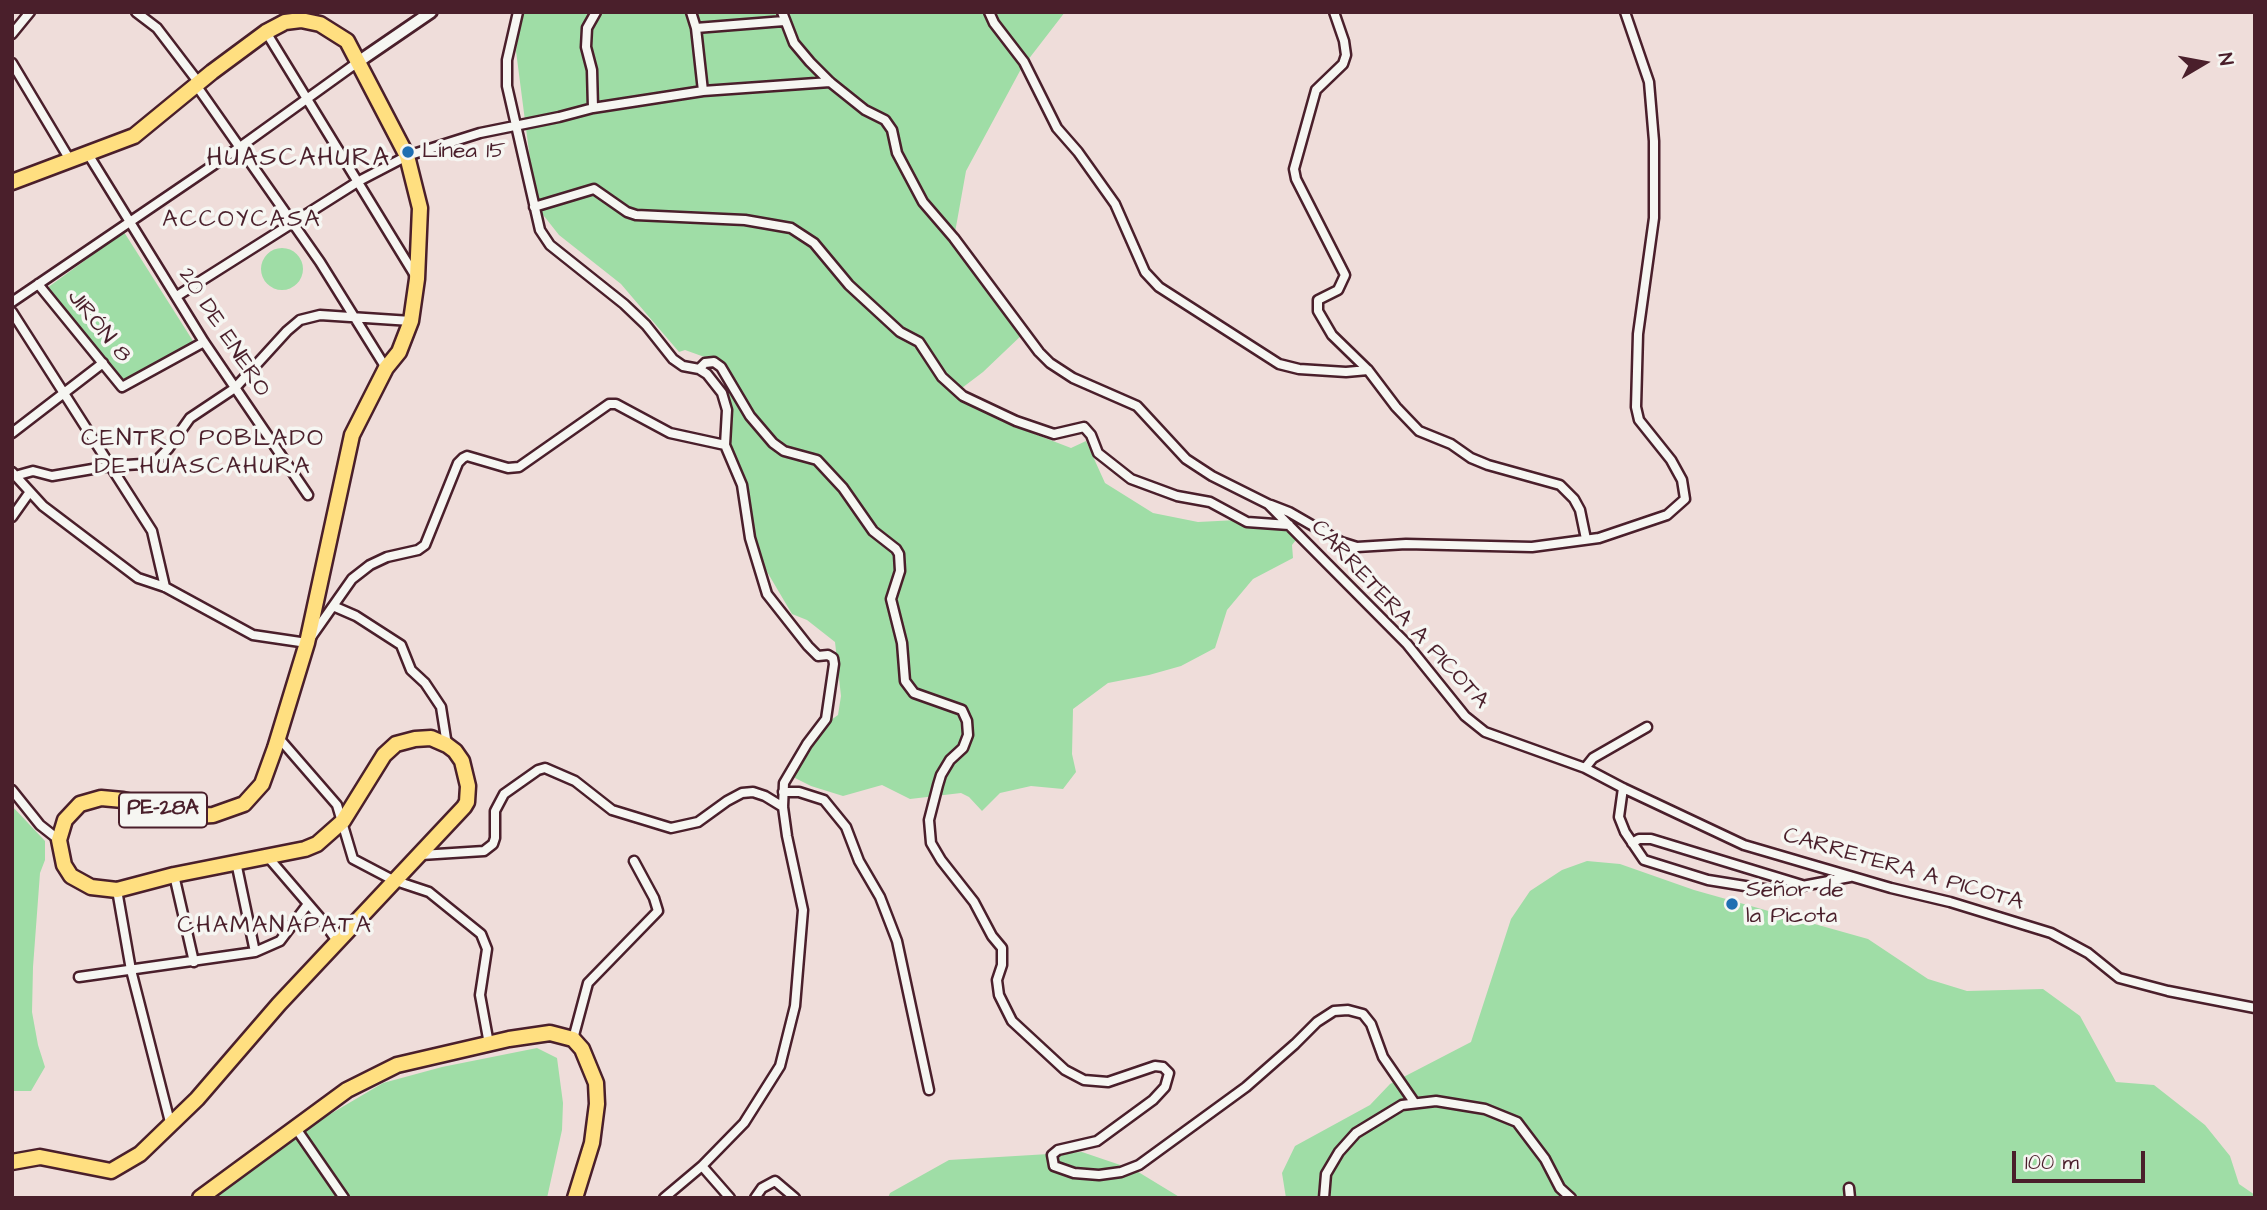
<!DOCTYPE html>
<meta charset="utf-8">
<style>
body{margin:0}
#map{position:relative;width:2267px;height:1210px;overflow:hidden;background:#efddda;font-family:"Architects Daughter",sans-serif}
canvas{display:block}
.frame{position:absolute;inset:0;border:14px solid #4a1f2b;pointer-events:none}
.north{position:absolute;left:2169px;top:28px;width:70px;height:70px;-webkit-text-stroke:5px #f6f6f2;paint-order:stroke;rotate:80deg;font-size:19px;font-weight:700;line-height:28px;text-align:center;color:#4a1f2b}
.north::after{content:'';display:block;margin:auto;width:24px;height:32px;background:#4a1f2b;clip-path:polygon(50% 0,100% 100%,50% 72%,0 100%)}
.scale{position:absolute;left:2012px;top:1151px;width:133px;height:32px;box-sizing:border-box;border:4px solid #4a1f2b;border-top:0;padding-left:9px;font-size:21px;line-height:24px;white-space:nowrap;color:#4a1f2b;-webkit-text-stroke:5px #f6f6f2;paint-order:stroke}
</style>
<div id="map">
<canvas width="2267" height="1210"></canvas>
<div class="frame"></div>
<div class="north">N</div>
<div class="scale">100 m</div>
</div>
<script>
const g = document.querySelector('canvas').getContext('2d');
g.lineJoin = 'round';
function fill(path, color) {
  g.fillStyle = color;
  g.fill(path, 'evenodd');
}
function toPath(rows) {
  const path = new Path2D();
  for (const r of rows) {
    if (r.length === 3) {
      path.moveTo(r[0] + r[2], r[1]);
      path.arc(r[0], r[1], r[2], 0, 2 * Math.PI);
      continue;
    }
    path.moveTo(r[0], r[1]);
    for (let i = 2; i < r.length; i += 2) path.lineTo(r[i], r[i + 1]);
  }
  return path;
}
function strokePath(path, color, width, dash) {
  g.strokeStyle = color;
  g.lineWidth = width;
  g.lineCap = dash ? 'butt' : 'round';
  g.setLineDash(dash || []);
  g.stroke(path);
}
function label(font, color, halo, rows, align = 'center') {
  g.font = font + ' "Architects Daughter",sans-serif';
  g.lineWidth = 7;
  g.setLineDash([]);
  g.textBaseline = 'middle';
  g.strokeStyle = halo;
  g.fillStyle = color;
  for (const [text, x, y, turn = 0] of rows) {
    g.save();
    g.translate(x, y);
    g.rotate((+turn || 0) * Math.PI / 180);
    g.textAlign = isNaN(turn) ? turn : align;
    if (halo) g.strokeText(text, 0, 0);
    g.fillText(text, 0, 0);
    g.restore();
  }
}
const green = toPath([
 [522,12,1065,12,1021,69,966,171,954,238,1025,332,983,372,954,394,1001,421,1071,448,1086,441,1105,483,1153,513,1198,522,1257,519,1290,526,1299,536,1292,545,1293,558,1253,579,1227,610,1215,648,1181,666,1149,675,1108,683,1073,709,1072,754,1076,772,1063,789,1031,786,1000,793,982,811,969,797,961,793,910,799,882,785,843,796,811,786,787,774,814,732,838,715,841,696,835,642,807,620,792,614,763,565,726,438,724,377,710,359,685,350,679,352,621,284,559,235,536,206,516,51],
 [124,232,193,341,122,385,47,288],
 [282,269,21],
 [12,806,45,841,45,860,40,873,33,967,32,1012,38,1045,45,1067,31,1091,12,1091],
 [1587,861,1620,864,1694,890,1868,939,1928,979,1967,991,2043,989,2080,1016,2116,1082,2154,1085,2205,1125,2230,1156,2239,1184,2255,1195,2255,1198,1286,1198,1282,1173,1295,1146,1370,1105,1390,1084,1471,1042,1511,919,1530,891,1562,870],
 [537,1048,557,1058,563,1103,562,1130,547,1198,212,1198,310,1126,383,1083,442,1067],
 [1082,1152,1135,1170,1181,1198,888,1198,890,1193,949,1160]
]);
const street = toPath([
 [136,12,157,28,199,83],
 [518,12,507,60,507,86,540,230,550,245,624,304,646,325,673,359,683,366,699,369,707,374,722,393,727,410,725,445,742,485,750,538,767,594,808,646,818,656,828,655,833,658,834,664,826,719,807,744,784,783,783,807,787,836,803,910,795,1006,780,1066,744,1123,702,1166,664,1198],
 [691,12,696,28,784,21],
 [782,12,794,43,810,62,830,82,865,110,885,120,892,130,897,153,923,202,954,238,1039,352,1050,363,1073,378,1137,406,1186,459,1212,476,1268,504,1407,644,1465,716,1485,732,1585,768,1623,788,1744,845,1891,888,1950,902,2051,933,2088,953,2119,978,2168,991,2255,1008],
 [989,12,994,23,1024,62,1057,128,1078,152,1115,204,1145,272,1159,287,1279,364,1299,369,1346,372,1368,370],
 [1334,12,1344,41,1346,55,1343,64,1316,90,1294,169,1296,179,1345,275,1338,290,1318,300,1318,311,1332,335,1368,370,1396,407,1419,431,1451,444,1471,458,1488,465,1560,485,1574,499,1580,510,1586,539],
 [696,28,703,91],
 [266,32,416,277],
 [12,34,30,12],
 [12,63,70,160],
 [196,85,320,262,386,368],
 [593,108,592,70,586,47,587,28,596,12],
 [88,154,204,342,308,495],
 [534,207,594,189,627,212,636,215,745,220,791,228,814,243,849,285,900,332,919,342,942,377,963,396,1016,421,1054,434,1084,427,1091,435,1098,453,1131,479,1177,496,1210,502,1247,522,1289,525],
 [38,284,122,387,204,342],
 [177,296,359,181,407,156,480,133,559,117,593,108,703,91,830,82],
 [12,302,240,147,358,62],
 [12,312,152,531,165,587],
 [699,369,705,363,714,362,721,367,750,416,773,443,784,451,817,460,843,488,873,531,896,549,899,554,900,571,891,599,902,643,905,681,914,693,962,710,967,721,968,735,963,748,950,760,941,775,938,785,929,820,931,843,941,860,974,902,992,936,1002,948,1002,965,997,980,999,995,1012,1021,1065,1070,1084,1080,1108,1082,1155,1066,1163,1067,1169,1073,1165,1087,1153,1100,1097,1141,1058,1150,1052,1155,1054,1166,1074,1173,1099,1175,1121,1172,1139,1165,1246,1087,1295,1044,1317,1022,1334,1011,1348,1010,1363,1014,1371,1024,1383,1057,1414,1102],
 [12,433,103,363],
 [12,472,43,506,138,578,165,587,253,635,307,643,352,579,370,565,387,557,418,550,425,545,458,463,463,458,467,456,508,468,519,467,609,404,616,404,670,433,725,445],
 [15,476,33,471,52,476,110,466,142,464,157,460,168,449,190,418,235,388,287,331,300,320,320,315,411,321],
 [1271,505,1289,512,1341,542,1357,547,1406,544,1532,547,1599,538,1667,515,1685,499,1682,480,1671,460,1639,420,1636,407,1638,334,1654,218,1654,141,1649,82,1625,12],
 [12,517,29,493],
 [333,606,356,616,401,645,411,670,425,683,441,707,447,745],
 [278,737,337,805,353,859,393,880,429,892,481,934,487,949,480,995,489,1044],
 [1585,768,1593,758,1647,727],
 [1623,788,1619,817,1625,832,1644,860,1708,880,1776,891,1850,877],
 [12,790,40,825,59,840],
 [783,792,799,792,824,800,846,827,859,861,880,897,897,941,929,1090],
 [1632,843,1639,839,1651,839,1802,885],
 [421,855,484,851,493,844,495,838,495,811,504,794,538,770,545,768,575,781,612,810,671,828,698,822,727,801,742,793,753,792,765,796,783,807],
 [267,856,322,920,337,941],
 [236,862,255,952],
 [174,875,194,962],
 [117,890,131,970,171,1126],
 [79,977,255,952,280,941,308,904],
 [573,1039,588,983,658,911,654,898,634,861],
 [295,1127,344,1198],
 [702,1166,730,1198],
 [1849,1188,1850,1198],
 [755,1198,762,1188,775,1181,795,1198],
 [1324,1198,1326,1174,1339,1152,1356,1133,1402,1105,1436,1101,1485,1109,1517,1122,1545,1159,1560,1188,1571,1198]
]);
const secondary = toPath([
 [358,62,431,12]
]);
const highway = toPath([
 [12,182,134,136,212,72,266,32,285,22,301,20,320,24,347,41,407,156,420,208,417,279,411,321,399,352,386,368,352,435,307,643,275,748,262,784,244,804,213,815,196,816,123,800,101,798,80,804,65,820,59,840,64,865,71,876,91,887,117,890,174,875,305,849,317,844,343,821,384,755,396,744,415,739,431,738,447,745,455,751,462,761,468,786,467,802,464,807,279,1004,197,1099,140,1154,111,1171,40,1157,12,1162],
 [200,1198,347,1090,397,1065,509,1039,550,1033,573,1039,582,1049,596,1083,597,1104,592,1143,575,1198]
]);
const markers = [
 [408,152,7,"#1f6fb2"],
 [1732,904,7,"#1f6fb2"]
];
const shields = [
 [163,810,88]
];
const shieldNames = [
 ["PE-28A",163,810]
];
const poiNames = [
 ["Línea 15",422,152],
 ["Señor de",1746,891],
 ["la Picota",1746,917]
];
const streetNames = [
 ["JIRÓN 8",98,327,51],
 ["20 DE ENERO",223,333,57],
 ["CARRETERA A PICOTA",1399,615,47],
 ["CARRETERA A PICOTA",1903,870,16]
];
const neighbourhoodNames = [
 ["ACCOYCASA",242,221],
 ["CENTRO POBLADO",203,440],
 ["DE HUASCAHURA",203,468],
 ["CHAMANAPATA",275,927]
];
const quarterNames = [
 ["HUASCAHURA",299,160]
];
fill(green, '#9fdda6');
strokePath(street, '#4a1f2b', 13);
strokePath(secondary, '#4a1f2b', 16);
strokePath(highway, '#4a1f2b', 19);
strokePath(street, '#f6f6f2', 8);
strokePath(secondary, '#f6f6f2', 10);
strokePath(highway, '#ffdf80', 14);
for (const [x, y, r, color] of markers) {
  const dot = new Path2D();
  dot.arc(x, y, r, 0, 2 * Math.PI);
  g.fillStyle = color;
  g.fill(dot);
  strokePath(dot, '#f6f6f2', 2.5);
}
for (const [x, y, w] of shields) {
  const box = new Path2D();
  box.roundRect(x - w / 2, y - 17.5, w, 35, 5);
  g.fillStyle = '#f6f6f2';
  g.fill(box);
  strokePath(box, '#4a1f2b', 2);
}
label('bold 21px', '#4a1f2b', null, shieldNames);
label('23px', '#4a1f2b', '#f6f6f2', poiNames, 'left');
label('23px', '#4a1f2b', '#f6f6f2', streetNames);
g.letterSpacing = '2px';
label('24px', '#4a1f2b', '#f6f6f2', neighbourhoodNames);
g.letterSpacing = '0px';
g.letterSpacing = '2px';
label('26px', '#4a1f2b', '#f6f6f2', quarterNames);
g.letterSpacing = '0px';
</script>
